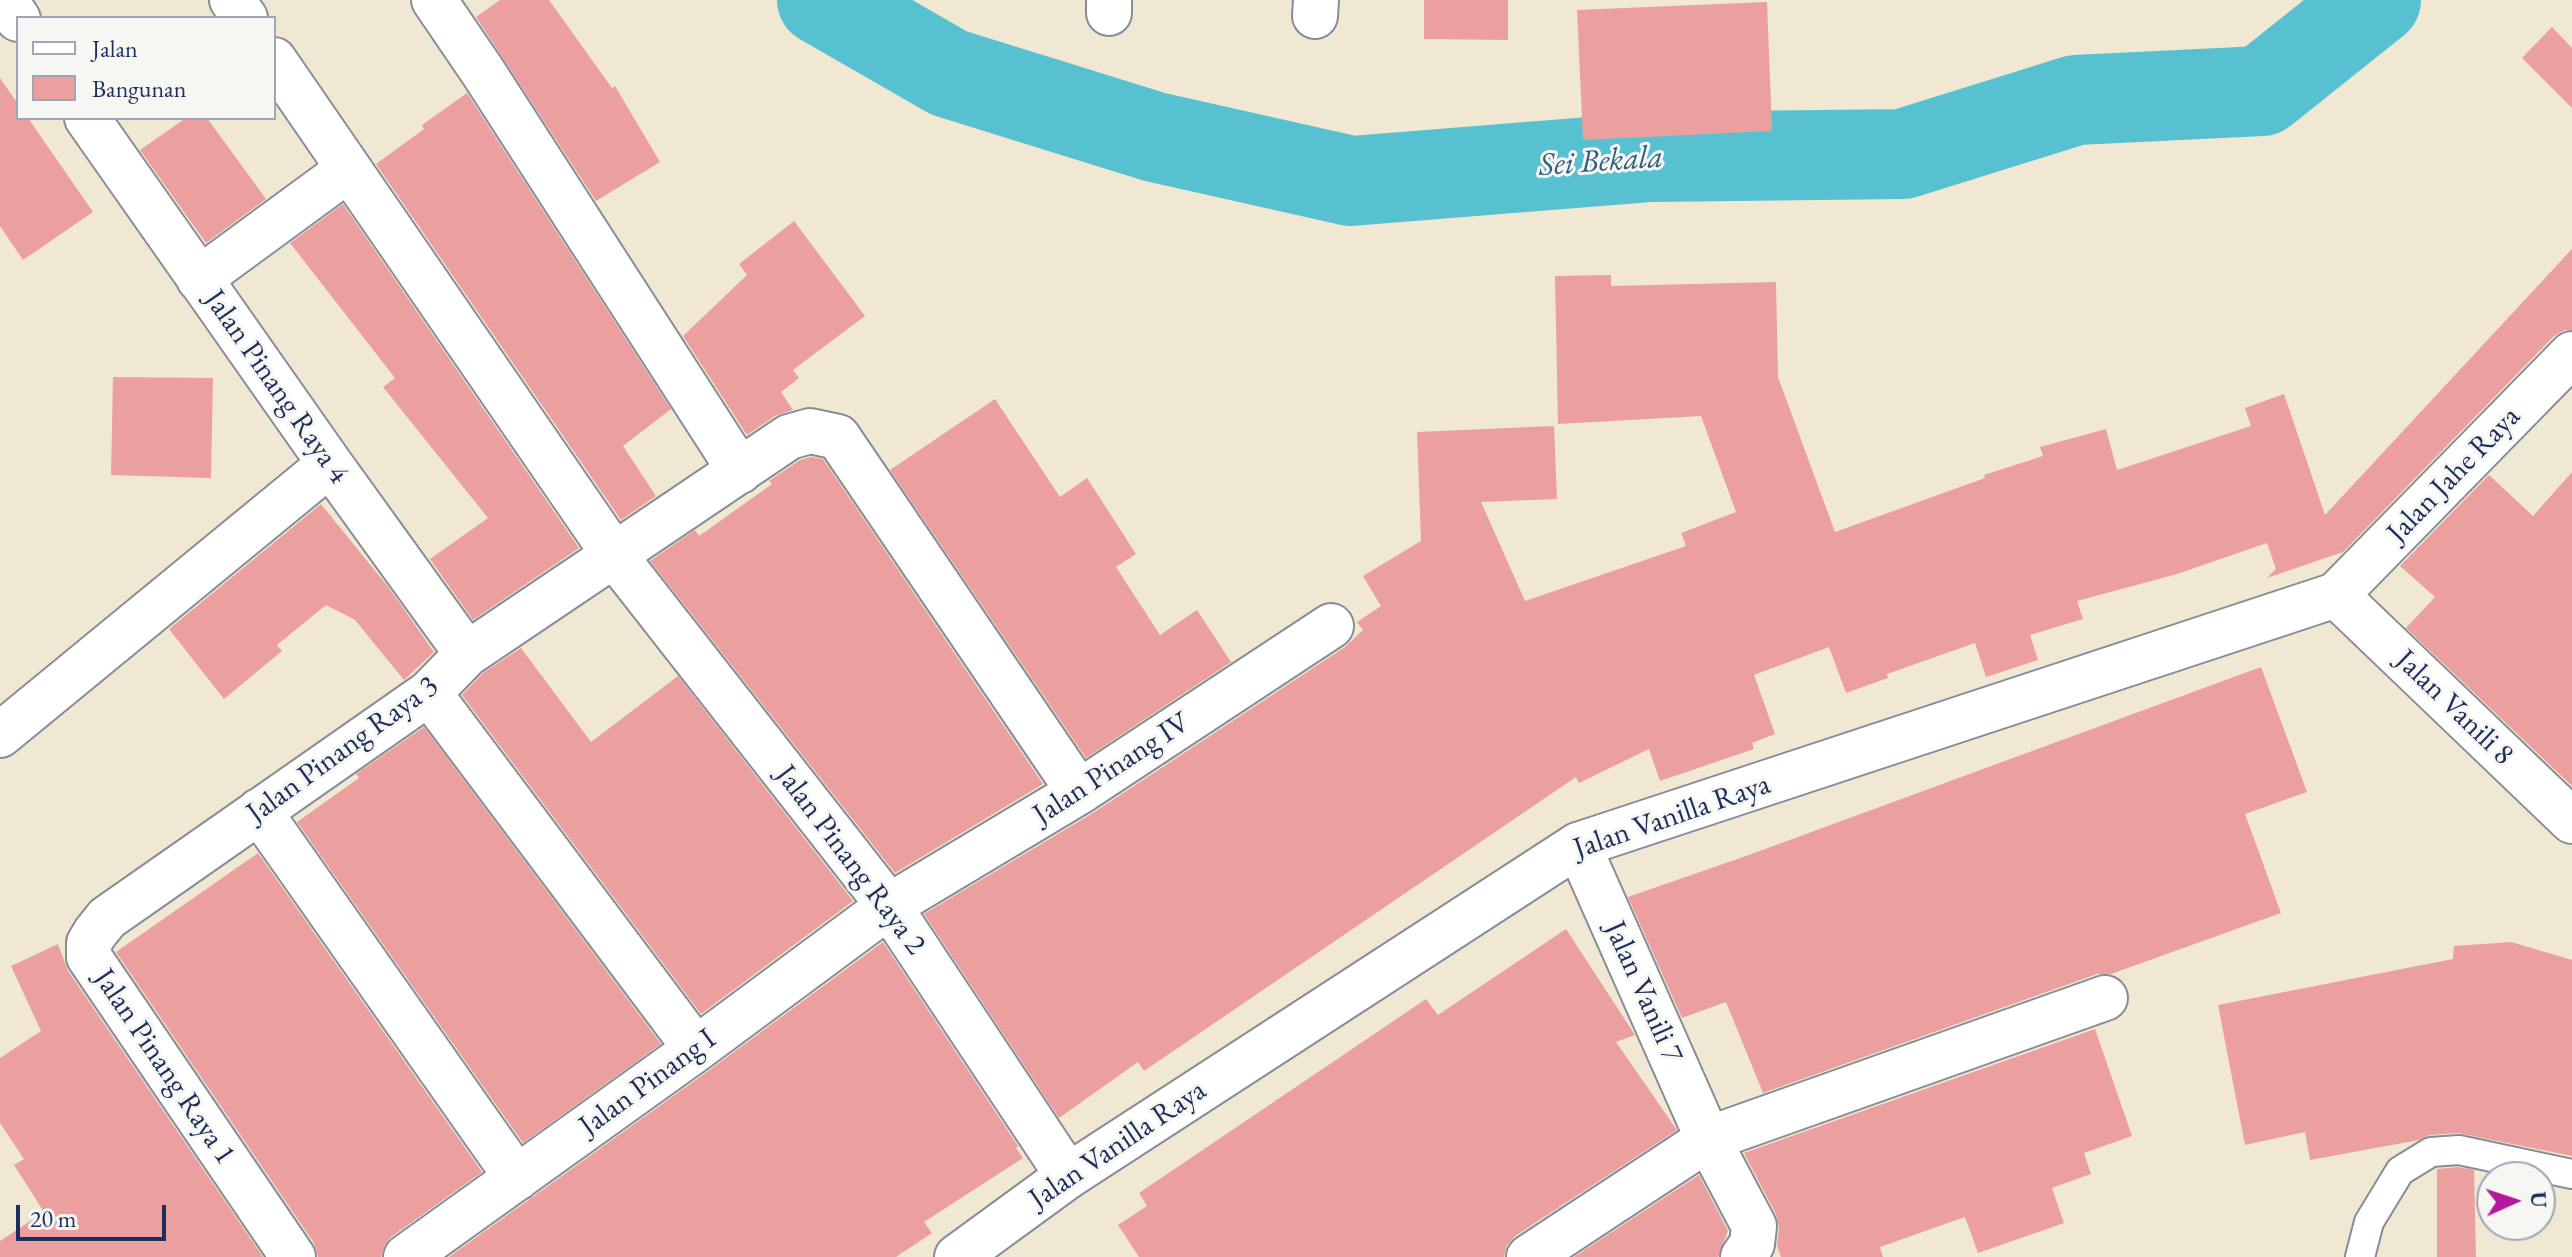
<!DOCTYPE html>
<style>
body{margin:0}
#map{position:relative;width:2572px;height:1257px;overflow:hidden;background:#f0e8d2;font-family:"EB Garamond",serif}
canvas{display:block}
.legend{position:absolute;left:16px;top:16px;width:260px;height:104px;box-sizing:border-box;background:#f6f6f2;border:2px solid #9ea6b7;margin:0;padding:10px 14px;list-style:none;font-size:24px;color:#1b2f5e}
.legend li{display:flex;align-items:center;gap:16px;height:40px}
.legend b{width:40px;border:2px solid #9ea6b7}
.north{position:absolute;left:2476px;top:1161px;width:80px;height:80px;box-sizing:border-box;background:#f6f6f2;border:2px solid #9ea6b7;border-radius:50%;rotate:87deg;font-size:22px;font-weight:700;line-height:32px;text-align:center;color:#1b2f5e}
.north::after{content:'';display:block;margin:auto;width:28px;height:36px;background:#b5179e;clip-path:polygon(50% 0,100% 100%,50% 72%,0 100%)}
.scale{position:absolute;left:16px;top:1205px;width:150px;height:36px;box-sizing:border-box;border:4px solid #1b2f5e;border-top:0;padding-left:10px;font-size:24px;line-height:28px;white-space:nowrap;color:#1b2f5e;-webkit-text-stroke:6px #f6f6f2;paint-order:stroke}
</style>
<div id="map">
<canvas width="2572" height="1257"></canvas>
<ul class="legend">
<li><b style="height:10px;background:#fff"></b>Jalan</li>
<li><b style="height:22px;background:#eba09f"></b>Bangunan</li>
</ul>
<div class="north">U</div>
<div class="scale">20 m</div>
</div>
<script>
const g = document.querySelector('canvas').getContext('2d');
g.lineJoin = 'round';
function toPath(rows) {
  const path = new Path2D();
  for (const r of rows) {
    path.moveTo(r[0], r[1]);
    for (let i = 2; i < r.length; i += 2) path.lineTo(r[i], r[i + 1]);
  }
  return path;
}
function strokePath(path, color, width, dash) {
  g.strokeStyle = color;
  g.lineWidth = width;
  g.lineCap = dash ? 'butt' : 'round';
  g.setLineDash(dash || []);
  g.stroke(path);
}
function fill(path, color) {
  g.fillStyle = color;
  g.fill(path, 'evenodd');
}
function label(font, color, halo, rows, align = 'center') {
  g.font = font + ' "EB Garamond",serif';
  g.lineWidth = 6;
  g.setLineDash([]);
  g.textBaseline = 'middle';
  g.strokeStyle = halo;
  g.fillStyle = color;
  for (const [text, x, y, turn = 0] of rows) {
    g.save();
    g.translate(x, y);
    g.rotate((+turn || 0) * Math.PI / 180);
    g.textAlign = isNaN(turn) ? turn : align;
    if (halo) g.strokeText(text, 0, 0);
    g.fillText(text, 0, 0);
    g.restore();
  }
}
const river = toPath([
 [822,0,949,73,1155,137,1351,181,1651,157,1903,154,2076,100,2262,91,2376,0]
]);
const building = toPath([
 [500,0,549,0,612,88,615,86,660,162,596,201,476,17],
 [1424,0,1508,0,1508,40,1424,39],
 [1767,2,1772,131,1583,140,1577,10],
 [2552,27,2572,48,2572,108,2522,58],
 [0,78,18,104,18,118,28,118,93,212,23,260,0,226],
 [467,93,671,409,623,446,656,496,621,520,376,164,424,129,422,125],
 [186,118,207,118,266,199,206,243,140,150],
 [343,204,579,548,473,620,430,559,488,518,383,387,395,378,290,243],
 [794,221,865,316,793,370,799,378,781,392,793,410,775,416,747,435,683,336,747,275,739,264],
 [2572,249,2572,330,2565,330,2554,336,2343,552,2267,578,2276,569,2267,543,2177,574,2077,601,2083,619,2030,635,2038,660,1986,677,1975,643,1887,674,1888,678,1846,693,1829,647,1754,675,1775,734,1752,743,1754,749,1660,781,1649,749,1579,783,1576,777,1144,1071,1138,1062,1059,1118,924,914,1093,813,1345,647,1363,630,1357,622,1381,606,1363,576,1421,541,1417,432,1554,426,1557,499,1481,502,1525,601,1686,546,1681,533,1736,512,1701,416,1558,424,1555,276,1611,275,1611,286,1776,282,1778,377,1835,532,1985,478,1984,475,2043,456,2040,447,2106,429,2117,470,2251,426,2245,408,2284,394,2325,515],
 [113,377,213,378,211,478,111,475],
 [995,399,1060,497,1087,478,1136,554,1116,567,1160,635,1197,610,1231,662,1086,758,890,470],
 [811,457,823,459,1043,784,895,873,650,561,695,530,699,536,772,484,769,481,800,460],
 [2572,472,2572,786,2406,628,2435,597,2400,566,2489,475,2533,516],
 [321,504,389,588,434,652,404,680,355,620,326,605,277,645,282,651,224,699,169,629],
 [521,648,591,742,678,676,853,901,701,1014,462,695,483,673],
 [2261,667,2307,792,2245,814,2281,913,2111,974,2097,974,1763,1093,1726,1002,1682,1018,1628,897,1746,856],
 [424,727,661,1044,523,1143,297,822,359,778,356,774],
 [258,853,482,1172,391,1237,384,1246,381,1257,318,1257,314,1243,116,952],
 [1566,929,1635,1035,1616,1042,1677,1130,1515,1236,1507,1245,1504,1257,1139,1257,1118,1225,1147,1206,1139,1193,1426,999,1438,1015],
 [883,942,1018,1146,1016,1148,1023,1158,924,1222,932,1233,896,1257,449,1257,711,1069],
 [2511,942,2572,960,2572,1156,2458,1133,2430,1135,2419,1140,2310,1160,2305,1132,2245,1145,2218,1005,2453,959,2454,946],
 [58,944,68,971,263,1257,0,1257,0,1241,44,1212,14,1165,24,1159,0,1123,0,1058,41,1031,11,966],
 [2095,1029,2132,1136,2084,1153,2091,1174,2052,1188,2064,1223,1978,1253,1965,1217,1880,1247,1883,1257,1781,1257,1777,1245,1779,1228,1776,1214,1744,1153],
 [2458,1167,2474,1170,2476,1257,2437,1257,2437,1169],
 [1699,1175,1728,1231,1718,1257,1574,1257]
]);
const service = toPath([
 [2360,1257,2369,1222,2400,1171,2431,1152,2459,1150,2572,1174]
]);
const minor = toPath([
 [5,0,18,19],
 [232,0,245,18],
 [434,0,483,72,740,471],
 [1109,13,1109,0],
 [1315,16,1316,0],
 [274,60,615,556,889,906,1068,1176],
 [87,118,330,464,467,654],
 [199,279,349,169],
 [2336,595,2572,821],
 [429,693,696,1049],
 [0,735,330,464],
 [259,811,517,1178],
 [1578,845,1708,1139,1754,1226,1752,1244,1743,1257],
 [293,1257,89,957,89,943,95,933,107,918,429,693,467,654,789,437,810,431,838,437,1079,792],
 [406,1257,696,1049,889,906,1079,792,1331,626],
 [1529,1257,1708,1139,2105,998]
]);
const tertiary = toPath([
 [957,1257,1068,1176,1578,845,2336,595,2572,354]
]);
const streetNames = [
 ["Jalan Pinang Raya 4",276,387,55],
 ["Jalan Jahe Raya",2454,475,-46],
 ["Jalan Vanili 8",2454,708,44],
 ["Jalan Pinang Raya 3",343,750,-36],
 ["Jalan Pinang IV",1112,769,-33],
 ["Jalan Vanilla Raya",1672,817,-19],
 ["Jalan Pinang Raya 2",850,860,53],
 ["Jalan Vanili 7",1643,992,66],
 ["Jalan Pinang Raya 1",164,1067,56],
 ["Jalan Pinang I",648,1083,-36],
 ["Jalan Vanilla Raya",1118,1145,-34]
];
const waterNames = [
 ["Sei Bekala",1601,162,-4]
];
strokePath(river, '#57c1d2', 90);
fill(building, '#eba09f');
strokePath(service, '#868c98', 32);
strokePath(minor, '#868c98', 48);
strokePath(tertiary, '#868c98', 48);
strokePath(service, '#fff', 28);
strokePath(minor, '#fff', 44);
strokePath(tertiary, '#fff', 44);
label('30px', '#1b2f5e', '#f6f6f2', streetNames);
label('italic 32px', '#2d5b81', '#f6f6f2', waterNames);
</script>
